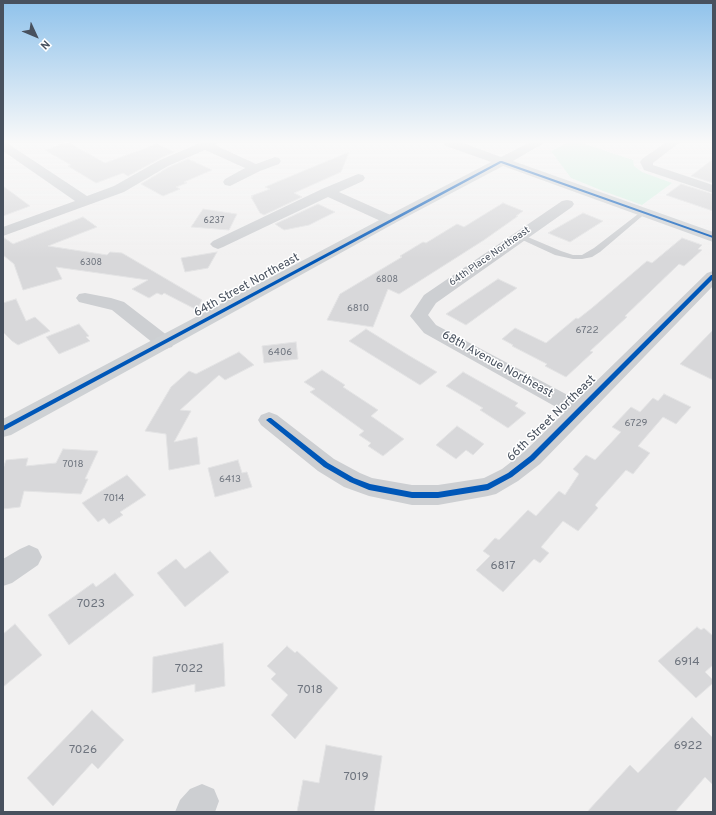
<!DOCTYPE html>
<style>
body{margin:0}
#map{position:relative;width:716px;height:815px;overflow:hidden;background:#f2f1f1;font-family:Overpass,sans-serif}
canvas{display:block}
.frame{position:absolute;inset:0;border:4px solid #48515e;pointer-events:none}
.north{position:absolute;left:16px;top:16px;width:40px;height:40px;-webkit-text-stroke:3px #fff;paint-order:stroke;rotate:134deg;font-size:11px;font-weight:700;line-height:16px;text-align:center;color:#48515e}
.north::after{content:'';display:block;margin:auto;width:14px;height:18px;background:#48515e;clip-path:polygon(50% 0,100% 100%,50% 72%,0 100%)}
</style>
<div id="map">
<canvas width="716" height="815"></canvas>
<div class="frame"></div>
<div class="north">N</div>
</div>
<script>
const g = document.querySelector('canvas').getContext('2d');
g.lineJoin = 'round';
function fill(path, color) {
  g.fillStyle = color;
  g.fill(path, 'evenodd');
}
function toPath(rows) {
  const path = new Path2D();
  for (const r of rows) {
    path.moveTo(r[0], r[1]);
    for (let i = 2; i < r.length; i += 2) path.lineTo(r[i], r[i + 1]);
  }
  return path;
}
function strokePath(path, color, width, dash) {
  g.strokeStyle = color;
  g.lineWidth = width;
  g.lineCap = dash ? 'butt' : 'round';
  g.setLineDash(dash || []);
  g.stroke(path);
}
function label(font, color, halo, rows, align = 'center') {
  g.font = font + ' Overpass,sans-serif';
  g.lineWidth = 3;
  g.setLineDash([]);
  g.textBaseline = 'middle';
  g.strokeStyle = halo;
  g.fillStyle = color;
  for (const [text, x, y, turn = 0] of rows) {
    g.save();
    g.translate(x, y);
    g.rotate((+turn || 0) * Math.PI / 180);
    g.textAlign = isNaN(turn) ? turn : align;
    if (halo) g.strokeText(text, 0, 0);
    g.fillText(text, 0, 0);
    g.restore();
  }
}
const green = toPath([
 [567,143,582,143,633,160,634,166,642,172,672,183,642,205,603,191,571,178,551,151]
]);
const building = toPath([
 [65,143,69,143,105,163,157,144,174,152,159,159,128,176,123,173,96,183,68,166,71,165,45,150,65,143],
 [349,152,341,172,294,193,302,197,264,215,260,213,251,197,253,197,251,196,270,189,265,187,349,152],
 [188,159,212,170,184,182,187,183,176,187,180,189,163,196,141,184,169,167,188,159],
 [713,159,713,183,691,176,713,159],
 [681,184,713,194,713,211,666,195,681,184],
 [3,186,30,206,3,216,3,186],
 [503,203,523,211,516,216,518,216,484,240,399,294,388,289,373,327,327,320,340,294,402,257,400,256,423,242,426,243,457,224,464,227,503,203],
 [318,204,335,212,309,225,284,230,275,224,318,204],
 [203,209,237,214,229,230,191,227,203,209],
 [583,213,603,221,570,242,548,233,583,213],
 [83,217,97,227,48,246,107,255,110,252,122,253,202,300,197,310,164,293,162,295,157,293,149,298,132,289,148,280,56,267,62,279,23,290,14,264,3,255,3,237,13,244,83,217],
 [682,238,702,245,698,249,702,250,684,266,679,264,625,316,627,317,590,351,593,352,566,377,545,366,547,364,512,346,513,345,502,339,515,328,546,343,576,318,578,319,592,308,647,261,652,263,682,238],
 [217,252,208,268,185,272,181,258,217,252],
 [498,279,517,288,466,325,446,314,498,279],
 [16,299,26,321,35,317,50,331,18,345,12,341,3,332,3,303,16,299],
 [79,324,89,336,86,337,90,341,59,354,46,337,79,324],
 [366,329,408,355,437,372,420,385,349,341,366,329],
 [713,330,713,380,680,364,713,330],
 [296,342,298,359,264,363,262,346,296,342],
 [239,352,254,365,225,380,219,375,180,410,191,411,174,442,197,437,200,464,169,470,166,434,145,431,171,387,189,371,196,374,239,352],
 [322,370,345,385,343,387,378,410,371,416,404,439,383,456,368,446,371,443,359,435,364,431,310,392,315,389,304,382,322,370],
 [463,372,518,403,515,406,526,413,508,428,480,410,483,408,446,386,463,372],
 [664,394,691,407,676,424,663,417,638,446,650,453,633,474,626,470,595,505,598,508,578,531,563,521,541,547,549,553,540,563,534,559,503,592,476,570,490,556,483,551,495,538,499,540,528,510,536,516,559,491,565,495,579,474,573,469,586,455,595,460,621,432,612,427,631,407,640,412,653,398,658,401,664,394],
 [457,426,484,444,473,455,466,450,456,459,436,445,457,426],
 [63,449,98,451,85,479,88,479,81,494,24,491,20,507,3,509,3,469,6,460,28,458,26,466,56,463,63,449],
 [238,460,242,473,247,472,252,487,215,497,208,468,238,460],
 [127,475,146,495,120,512,123,515,109,524,104,518,98,522,82,503,127,475],
 [210,551,229,572,185,607,157,573,176,559,185,569,210,551],
 [115,573,134,595,69,645,48,615,93,583,96,587,115,573],
 [15,624,42,655,3,687,3,634,15,624],
 [697,627,701,630,704,628,713,636,713,665,705,672,713,680,713,683,696,698,658,661,697,627],
 [223,643,225,686,195,692,195,684,152,693,153,657,223,643],
 [287,646,295,653,297,651,338,688,295,739,271,715,288,695,271,679,276,674,267,666,287,646],
 [92,710,124,740,98,769,92,763,53,806,27,778,92,710],
 [692,717,713,738,713,785,705,777,675,812,587,812,630,765,638,773,692,717],
 [326,745,382,756,374,812,297,812,303,780,319,783,326,745]
]);
const lane = toPath([
 [642,211,647,212,600,252,592,257,582,259,573,259,555,255,516,237,517,235,523,235,561,251,573,255,582,255,594,248,642,211]
]);
const street = toPath([
 [3,143,7,143,87,196,114,186,160,160,200,143,217,143,215,145,256,164,275,157,279,158,281,161,279,164,260,171,230,186,225,185,223,182,225,179,245,168,205,150,168,166,124,192,3,236,3,227,75,201,3,151,3,143],
 [665,143,679,143,653,163,653,165,713,185,713,193,644,170,640,162,642,159,665,143],
 [358,174,363,175,365,178,363,181,339,192,395,217,397,220,395,223,390,224,385,223,328,197,223,247,218,249,213,247,210,244,213,241,322,189,358,174],
 [567,200,572,201,574,204,572,207,436,303,428,315,436,325,577,400,707,273,713,271,713,286,540,464,518,481,496,494,488,496,438,505,412,505,369,496,344,487,318,471,261,425,258,420,261,415,269,412,277,415,334,459,360,473,372,478,412,485,438,485,484,478,502,469,524,452,565,412,424,333,410,316,424,295,562,201,567,200],
 [85,293,111,298,124,302,172,339,174,343,172,347,165,349,158,347,112,310,79,302,76,298,79,294,85,293],
 [29,545,38,549,42,557,38,565,12,583,3,586,3,559,20,549,29,545],
 [202,784,214,789,219,801,215,812,175,812,180,800,190,789,202,784]
]);
const secondary = toPath([
 [444,143,463,143,501,157,528,143,544,143,513,161,713,232,713,242,503,166,395,223,11,435,3,437,3,419,385,217,491,162,446,146,444,143]
]);
const cycleway = toPath([
 [500,161,502,161,713,236,713,238,501,163,3,431,3,426,500,161],
 [711,275,713,275,713,279,534,460,512,477,488,490,438,498,412,498,369,490,350,482,324,467,266,420,269,418,271,418,328,463,354,478,370,484,412,492,438,492,487,484,508,473,530,456,711,275]
]);
const farNumbernames = [
 ["6237",214,221],
 ["6308",91,263],
 ["6808",387,280]
];
const farStreetnames = [
 ["64th Place Northeast",490,257,-35]
];
const numberNames = [
 ["6810",358,309],
 ["6722",587,331],
 ["6406",280,353],
 ["6729",636,424],
 ["7018",73,465],
 ["6413",230,480],
 ["7014",114,499]
];
const streetNames = [
 ["64th Street Northeast",247,286,-29],
 ["68th Avenue Northeast",497,365,29],
 ["66th Street Northeast",552,419,-44]
];
const nearNumbernames = [
 ["6817",503,567],
 ["7023",91,605],
 ["6914",687,663],
 ["7022",189,670],
 ["7018",310,691],
 ["6922",688,747],
 ["7026",83,751],
 ["7019",356,778]
];
fill(green, '#d5f1e3');
fill(building, '#d8d8da');
strokePath(building, '#e3e3e4', 1);
fill(lane, '#cdcfd2');
fill(street, '#cdcfd2');
fill(secondary, '#ced1d4');
fill(cycleway, '#0057b8');
const sky = g.createLinearGradient(0, 0, 0, 258);
sky.addColorStop(0, '#8fc2eb');
sky.addColorStop(0.55, '#f9f9f9');
sky.addColorStop(1, '#f9f9f900');
g.fillStyle = sky;
g.fillRect(0, 0, 716, 258);
label('9px', '#6e747e', null, farNumbernames);
label('10px', '#48515e', '#fff', farStreetnames);
label('10px', '#6e747e', null, numberNames);
label('12px', '#48515e', '#fff', streetNames);
label('12px', '#6e747e', null, nearNumbernames);
</script>
